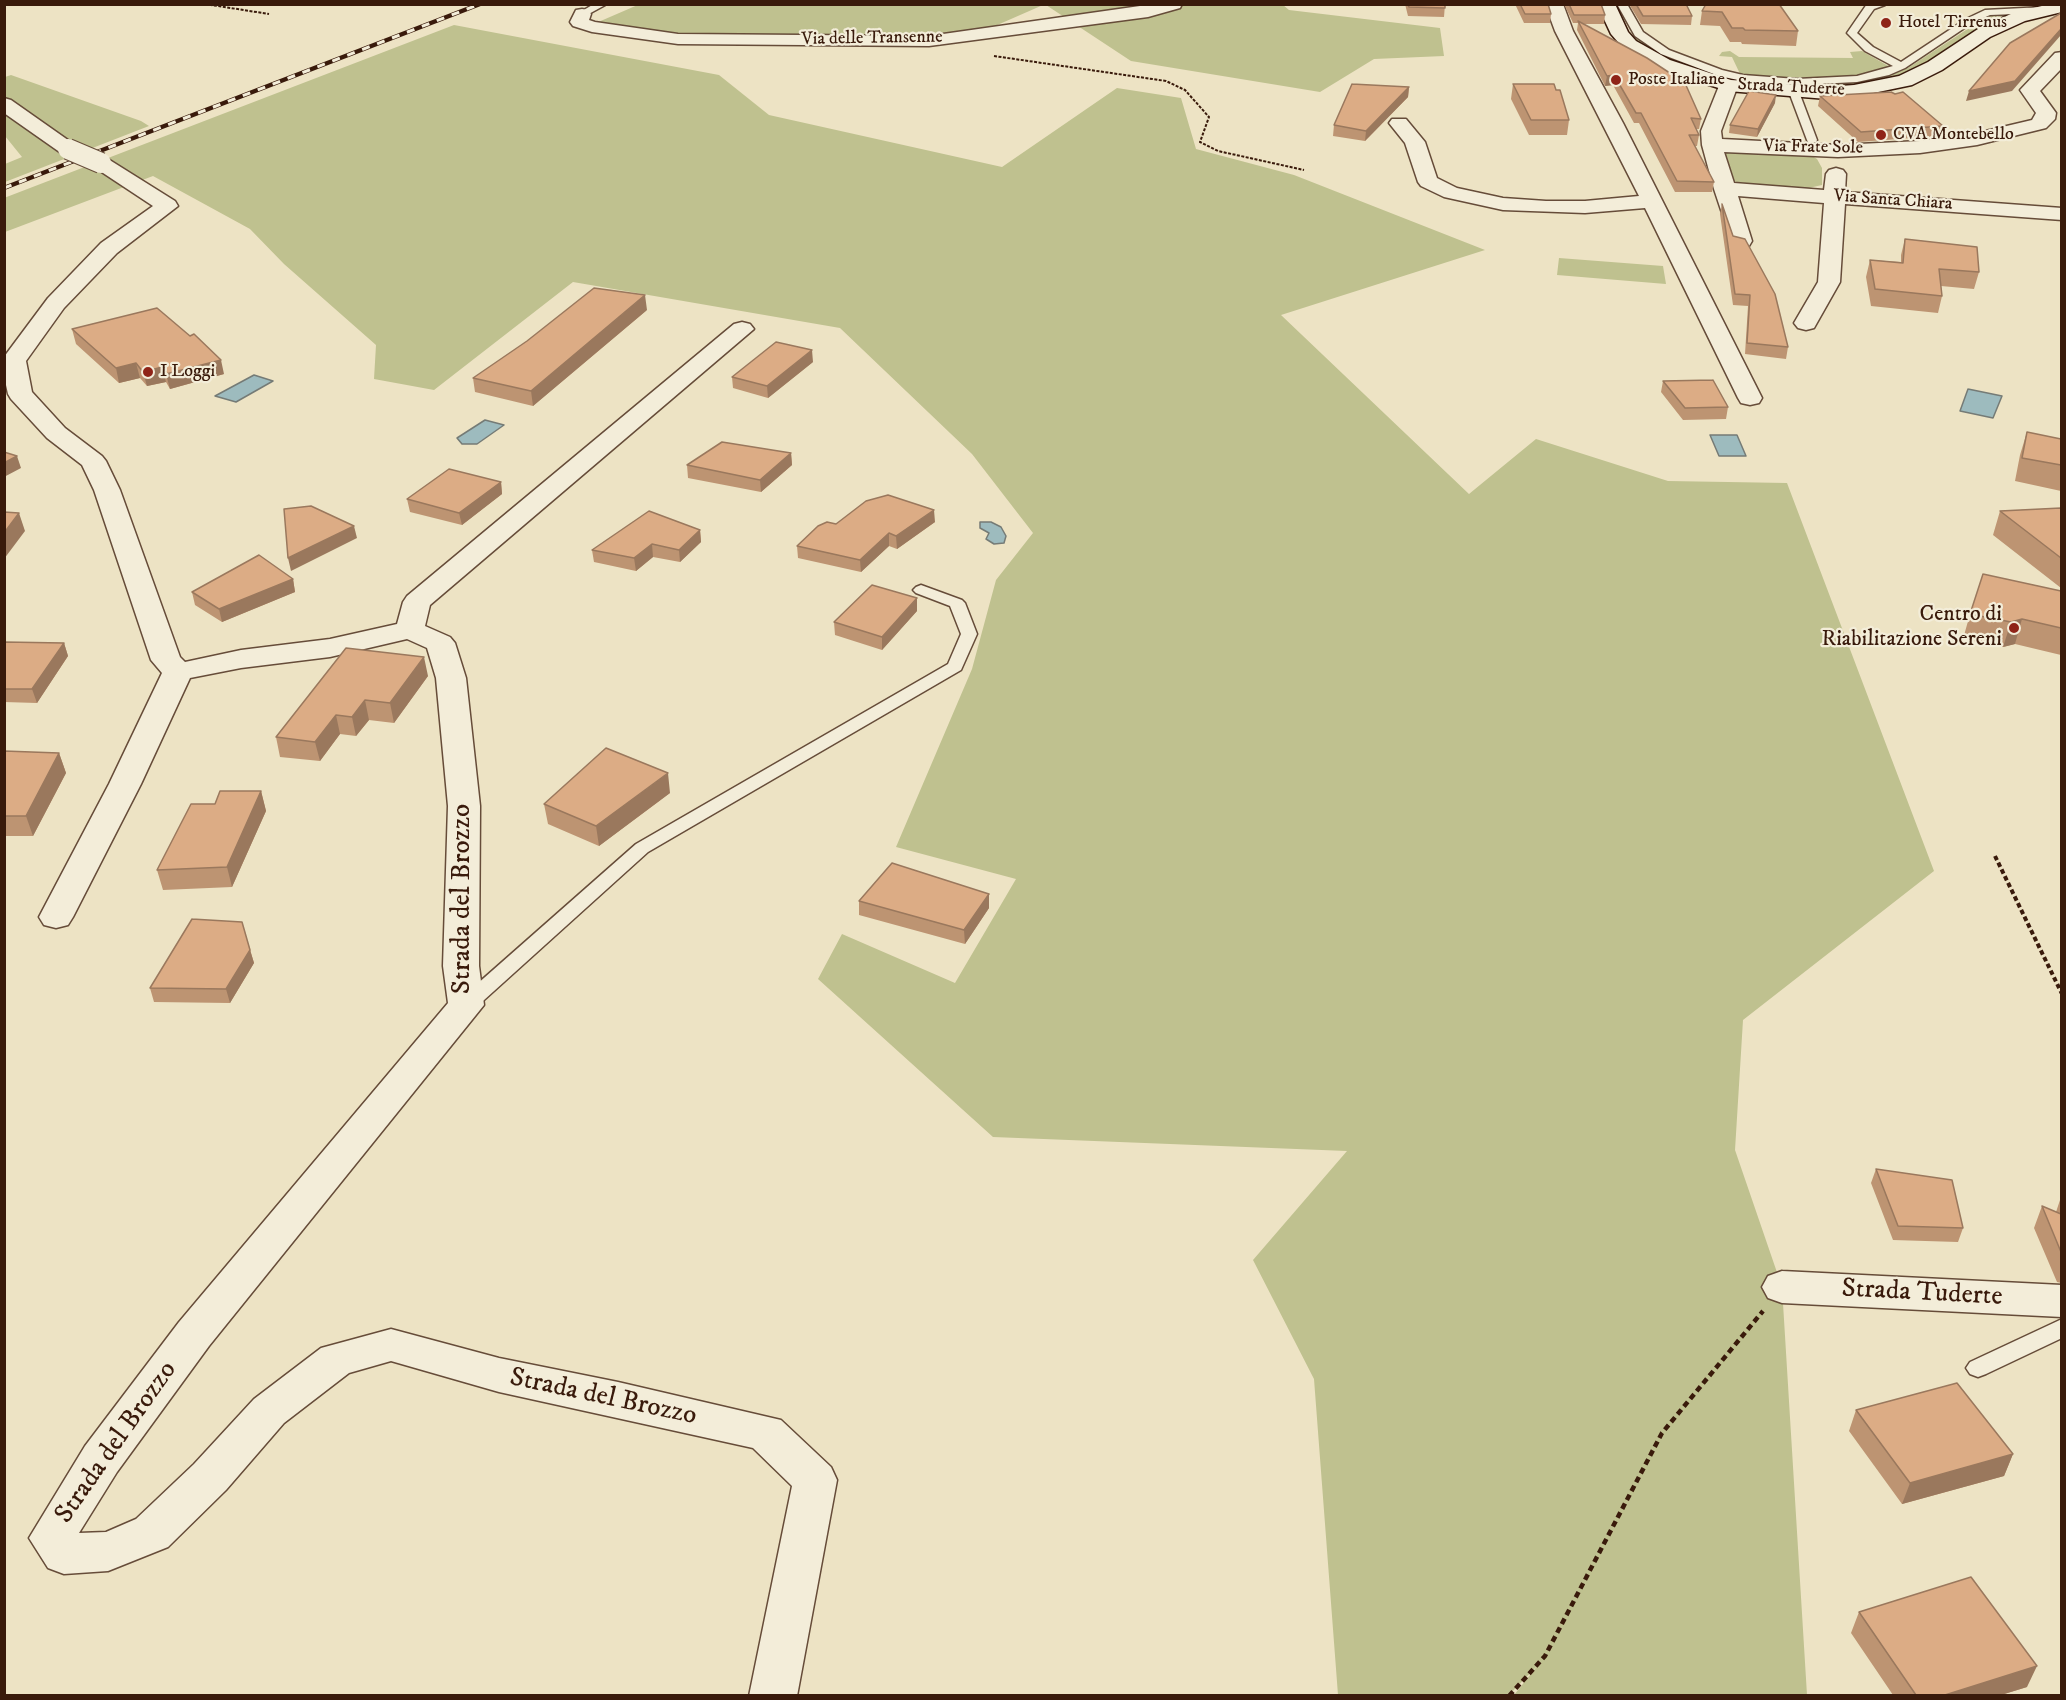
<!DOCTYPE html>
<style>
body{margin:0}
#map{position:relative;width:2066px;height:1700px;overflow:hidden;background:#ede3c4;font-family:"IM FELL DW Pica",serif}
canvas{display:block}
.frame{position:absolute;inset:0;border:6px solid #391a0b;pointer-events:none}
</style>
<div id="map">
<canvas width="2066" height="1700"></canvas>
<div class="frame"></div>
</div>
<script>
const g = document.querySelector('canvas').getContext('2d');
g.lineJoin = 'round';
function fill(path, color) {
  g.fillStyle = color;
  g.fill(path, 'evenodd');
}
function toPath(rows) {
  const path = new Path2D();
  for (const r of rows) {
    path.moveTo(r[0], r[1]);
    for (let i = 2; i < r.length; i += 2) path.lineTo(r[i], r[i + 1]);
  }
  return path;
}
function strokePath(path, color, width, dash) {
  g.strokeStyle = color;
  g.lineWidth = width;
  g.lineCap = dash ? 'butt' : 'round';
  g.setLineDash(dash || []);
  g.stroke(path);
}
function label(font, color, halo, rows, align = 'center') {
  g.font = font + ' "IM FELL DW Pica",serif';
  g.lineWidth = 4.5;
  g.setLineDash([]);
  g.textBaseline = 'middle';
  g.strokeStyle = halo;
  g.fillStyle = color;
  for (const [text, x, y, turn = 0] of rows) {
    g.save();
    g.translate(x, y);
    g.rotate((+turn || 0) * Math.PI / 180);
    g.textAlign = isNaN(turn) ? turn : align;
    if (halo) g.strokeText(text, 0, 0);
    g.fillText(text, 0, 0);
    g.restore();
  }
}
const green = toPath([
 [640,4,1043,5,995,26,926,37,677,33,596,23],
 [1046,5,1283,5,1289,10,1440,28,1444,56,1374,59,1320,92,1131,61],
 [1992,13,2006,14,1981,27,1916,70,1884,81,1861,85,1805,89,1709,78,1647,52,1632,38,1639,39,1659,54,1704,73,1758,82,1825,85,1872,79,1908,68],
 [454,25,719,75,769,115,1002,167,1117,88,1181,98,1196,149,1294,175,1485,250,1281,315,1469,494,1536,439,1668,481,1787,483,1934,871,1743,1020,1735,1150,1782,1287,1807,1695,1514,1695,1538,1665,1509,1695,1338,1695,1314,1379,1253,1260,1347,1151,993,1137,818,979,842,934,955,983,1016,879,896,847,972,669,996,580,1033,533,972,454,840,328,573,282,434,390,374,379,376,345,284,264,250,229,153,176,5,232,4,198],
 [1730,51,1739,57,1853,58,1850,52,1862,51,1890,67,1846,78,1791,80,1741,76,1732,57,1719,56,1722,52],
 [11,75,141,121,149,126,5,182,5,164,22,157,5,136,5,77],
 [1732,150,1809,154,1817,159,1822,168,1822,185,1804,189,1736,182,1728,177,1722,153],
 [1559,258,1663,266,1666,284,1557,275]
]);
const water = toPath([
 [254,375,273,381,236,402,215,396,254,375],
 [1968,389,2002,396,1993,418,1960,411,1968,389],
 [485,420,504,425,477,444,462,444,457,438,485,420],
 [1710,435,1737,435,1746,456,1719,456,1710,435],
 [980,522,991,522,1001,527,1006,536,1004,543,994,544,986,539,989,533,980,528,980,522]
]);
const pathFar2 = toPath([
 [205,4,269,14],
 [994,56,1166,81,1185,90,1209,117,1200,142,1218,151,1304,170]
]);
const pathFar1 = toPath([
 [1995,856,2062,994]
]);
const path = toPath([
 [1509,1696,1545,1656,1662,1433,1763,1311]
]);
const lane = toPath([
 [594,4,607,4,585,16,577,14,594,4],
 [1617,4,1627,4,1643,32,1669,50,1722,70,1743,75,1797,79,1857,76,1893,66,1865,51,1847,33,1867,4,1885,5,1874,9,1857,33,1873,47,1901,62,1966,19,1985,10,2043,7,2048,10,2043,13,1990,15,1972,23,1905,68,1889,75,1857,82,1797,85,1743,81,1719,76,1661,54,1635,36,1617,4],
 [1794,89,1799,92,1817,140,1816,142,1808,142,1807,140,1789,92,1794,89],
 [921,585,962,600,965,603,977,634,961,670,648,852,473,1010,466,1012,459,1010,456,1005,459,1000,636,844,948,664,961,634,950,606,916,593,913,590,916,587,921,585],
 [2062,1319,2062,1338,1986,1374,1978,1377,1970,1374,1966,1368,1970,1362,2062,1319]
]);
const street = toPath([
 [1154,4,1182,4,1180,8,1148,17,929,46,678,44,592,32,573,26,570,22,576,10,582,9,588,10,591,14,589,20,595,22,678,34,929,36,1154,4],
 [1545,4,1563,4,1573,31,1623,123,1762,398,1759,403,1750,405,1741,403,1738,398,1645,208,1585,213,1503,210,1444,197,1421,186,1418,182,1405,143,1389,123,1392,119,1406,119,1425,142,1437,178,1457,188,1503,198,1546,201,1585,201,1639,196,1555,31,1545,4],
 [2062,52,2062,68,2040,91,2056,113,2055,119,2046,128,1977,145,1920,153,1838,157,1724,152,1734,183,1824,190,1826,174,1829,170,1836,168,1843,170,1846,174,1845,192,2062,208,2062,220,1845,204,1840,282,1814,328,1806,330,1798,328,1794,323,1818,282,1824,203,1738,196,1752,241,1749,246,1741,248,1733,246,1714,189,1702,145,1701,131,1721,81,1735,81,1738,85,1721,131,1722,139,1838,145,1920,141,1977,133,2032,120,2036,113,2020,90,2055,53,2062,52],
 [4,98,11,100,75,145,78,149,75,153,61,153,4,113,4,98],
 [101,157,108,159,175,201,178,206,117,253,64,308,26,361,32,392,65,428,102,456,106,461,120,490,180,657,185,662,241,650,330,639,397,624,403,602,407,596,734,324,742,322,750,324,754,329,430,605,425,626,450,637,455,643,466,678,480,806,479,966,484,1005,209,1346,117,1472,79,1533,106,1532,136,1519,194,1464,254,1399,321,1348,391,1329,499,1358,618,1382,781,1420,831,1467,837,1480,797,1696,749,1696,792,1486,753,1448,499,1392,391,1361,349,1373,284,1423,226,1490,168,1547,108,1571,64,1574,48,1568,29,1538,85,1446,179,1322,448,1003,443,966,448,806,436,678,427,648,407,639,330,657,241,668,190,678,141,784,73,917,68,925,56,928,44,925,39,917,109,784,162,673,151,660,94,490,82,465,47,438,11,399,8,394,4,376,4,357,48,298,101,243,153,206,94,167,91,163,94,159,101,157],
 [1782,1271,2062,1285,2062,1317,1782,1303,1768,1298,1762,1287,1768,1276,1782,1271]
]);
const secondary = toPath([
 [1597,4,1615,4,1628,32,1636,41,1670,60,1731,80,1827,87,1854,85,1899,76,1928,62,1978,29,2013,13,2050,4,2062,4,2062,12,2025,21,1990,37,1942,70,1912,85,1854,97,1827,99,1728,91,1656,68,1624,49,1611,34,1597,4]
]);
const rail = toPath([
 [4,188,480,4]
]);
const streetBridge = toPath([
 [68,149,101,163]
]);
const wall = toPath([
 [1405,4,1445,4,1444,17,1408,16],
 [1515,4,1548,4,1551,14,1550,23,1524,23],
 [1564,4,1601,4,1605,15,1604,24,1583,24,1701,119,1699,129,1696,129,1699,135,1697,146,1694,146,1714,182,1712,192,1675,192,1639,123,1634,123,1613,85,1605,86,1577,30,1578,23,1573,23],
 [1629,4,1686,4,1692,16,1691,25,1641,24],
 [1706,4,1798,31,1796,46,1742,44,1741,42,1730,42,1720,26,1700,25,1702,11],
 [1513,84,1569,120,1567,135,1529,135,1511,99],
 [1409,87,1408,97,1365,141,1333,136,1334,125],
 [1820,96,1943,126,1940,136,1858,142,1818,106],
 [1775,103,1757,137,1729,133,1730,125],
 [1722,204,1733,236,1788,347,1786,359,1745,354,1748,306,1733,305,1720,214],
 [1905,239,1979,272,1974,289,1941,286,1942,296,1938,313,1871,306,1866,277,1870,260,1901,262,1901,255],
 [647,310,533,406,475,392,473,378],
 [72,329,224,374,170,389,166,382,147,386,140,378,119,383,76,344],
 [813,362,768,398,733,388,732,377],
 [1663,381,1728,407,1726,419,1683,420,1661,392],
 [2027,432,2061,439,2061,491,2015,481,2020,455],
 [791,453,792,465,761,492,688,478,687,465],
 [501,482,502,494,462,525,410,512,407,499],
 [2061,508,2061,588,1993,535,2000,511],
 [935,522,897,549,889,546,861,572,798,558,797,546,836,524],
 [700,530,701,542,680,562,653,557,636,571,594,562,592,550],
 [293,579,295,592,222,622,195,605,192,592],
 [2061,591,2061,655,2015,644,2003,647,1963,639,1970,614],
 [917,611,882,650,835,635,834,622],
 [4,642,64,643,68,656,37,703,4,702],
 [346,648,428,676,394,723,369,720,356,736,340,734,320,761,280,757,276,737],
 [4,751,59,753,66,773,33,836,4,836],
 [261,791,266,811,232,887,163,890,157,870,215,804],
 [670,793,599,846,548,824,544,804],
 [989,894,989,908,965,944,859,915,859,901],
 [242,922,254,963,230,1003,154,1002,150,988],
 [1876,1169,1963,1228,1958,1242,1893,1240,1871,1183],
 [2061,1197,2061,1283,2057,1282,2034,1228,2042,1206,2056,1212],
 [1856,1410,2013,1454,2004,1476,1902,1504,1849,1431],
 [1859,1612,2027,1687,2001,1695,1893,1695,1851,1633]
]);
const shadedWall = toPath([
 [2061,29,2061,35,2012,91,1966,101,1969,91],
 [1614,75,1613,85,1605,86,1607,76],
 [1409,87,1408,97,1365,141,1366,131],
 [1776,95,1775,103,1757,137,1758,129],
 [645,295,647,310,533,406,531,391],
 [812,350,813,362,768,398,767,386],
 [221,360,224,374,170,389,166,374],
 [136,363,140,378,119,383,116,368],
 [162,367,166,382,147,386,143,372],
 [791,453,792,465,761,492,760,480],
 [17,456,21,468,4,477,4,463],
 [501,482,502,494,462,525,459,513],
 [934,510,935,522,897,549,896,536],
 [19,513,25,531,4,559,4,533],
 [354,526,357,538,291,571,288,558],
 [700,530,701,542,680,562,679,550],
 [889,533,889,546,861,572,860,560],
 [652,544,653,557,636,571,634,558],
 [293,579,295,592,222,622,219,609],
 [917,598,917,611,882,650,882,637],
 [2022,619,2015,644,2003,647,2011,622],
 [64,643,68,656,37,703,32,689],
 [424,657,428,676,394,723,390,703],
 [365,700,369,720,356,736,352,717],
 [336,715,340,734,320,761,315,742],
 [59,753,66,773,33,836,26,816],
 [668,773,670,793,599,846,596,826],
 [261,791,266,811,232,887,227,867],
 [989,894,989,908,965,944,964,930],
 [250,950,254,963,230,1003,226,989],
 [2013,1454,2004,1476,1902,1504,1910,1483],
 [2037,1666,2027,1687,2001,1695,1945,1695]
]);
const building = toPath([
 [1408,4,1445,4,1445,8,1409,7,1408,4],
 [1520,4,1548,4,1551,14,1525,14,1520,4],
 [1569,4,1601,4,1605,15,1574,15,1569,4],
 [1636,4,1686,4,1692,16,1643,16,1636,4],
 [1706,4,1779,4,1798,31,1745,30,1743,28,1732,28,1722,12,1702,11,1706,4],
 [2061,13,2061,29,2015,81,1969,91,2010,43,2061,13],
 [1578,21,1647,58,1685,83,1701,119,1691,118,1699,135,1689,135,1714,182,1677,181,1641,113,1636,113,1614,75,1607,76,1578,21],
 [1352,84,1409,87,1366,131,1334,125,1352,84],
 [1513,84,1554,84,1556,90,1560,90,1569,120,1531,120,1513,84],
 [1749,91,1776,95,1758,129,1730,125,1749,91],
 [1891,92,1895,94,1903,92,1943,126,1861,132,1820,96,1891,92],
 [1722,204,1733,236,1745,239,1775,294,1788,347,1747,343,1750,295,1735,294,1722,204],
 [1905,239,1977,247,1979,272,1939,269,1942,296,1875,289,1870,260,1903,263,1905,239],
 [594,288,645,295,531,391,473,378,527,341,594,288],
 [157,308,190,336,194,334,221,360,166,374,162,367,143,372,136,363,116,368,72,329,157,308],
 [776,342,812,350,767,386,732,377,776,342],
 [1713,380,1728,407,1685,408,1663,381,1713,380],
 [2027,432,2061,439,2061,465,2022,458,2027,432],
 [722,442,791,453,760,480,687,465,722,442],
 [4,452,17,456,4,463,4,452],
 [449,469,501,482,459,513,407,499,449,469],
 [888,495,934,510,896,536,889,533,860,560,797,546,818,526,827,522,836,524,866,501,888,495],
 [311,506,354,526,288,558,284,509,311,506],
 [2061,508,2061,558,2000,511,2061,508],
 [649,511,700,530,679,550,652,544,634,558,592,550,649,511],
 [4,512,19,513,4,533,4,512],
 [259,555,293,579,219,609,192,592,259,555],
 [1983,574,2061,591,2061,628,2022,619,2011,622,1970,614,1983,574],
 [872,585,917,598,882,637,834,622,872,585],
 [4,642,64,643,32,689,4,689,4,642],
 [346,648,424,657,390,703,365,700,352,717,336,715,315,742,276,737,346,648],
 [606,748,668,773,596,826,544,804,606,748],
 [4,751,59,753,26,816,4,816,4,751],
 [220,791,261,791,227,867,157,870,191,804,215,804,220,791],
 [892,863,989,894,964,930,859,901,892,863],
 [192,919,242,922,250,950,226,989,150,988,192,919],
 [1876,1169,1952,1180,1963,1228,1898,1226,1876,1169],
 [2042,1206,2061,1214,2061,1252,2042,1206],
 [1957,1383,2013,1454,1910,1483,1856,1410,1957,1383],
 [1971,1577,2037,1666,1945,1695,1916,1695,1859,1612,1971,1577]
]);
const markers = [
 [1886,23,6,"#8f2418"],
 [1616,80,6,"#8f2418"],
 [1881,135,6,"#8f2418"],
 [148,372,6,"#8f2418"],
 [2014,628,6,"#8f2418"]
];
const farPoinames = [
 ["Hotel Tirrenus",1898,23],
 ["Poste Italiane",1628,80],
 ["CVA Montebello",1893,135],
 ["I Loggi",160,372]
];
const farStreetnames = [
 ["Via delle Transenne",872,39,-1],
 ["Strada Tuderte",1791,88,3],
 ["Via Frate Sole",1813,148,1],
 ["Via Santa Chiara",1893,201,4]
];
const poiNames = [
 ["Centro di",2002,615],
 ["Riabilitazione Sereni",2002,640]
];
const nearStreetnames = [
 ["Strada del Brozzo",463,899,-90],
 ["Strada Tuderte",1922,1294,3],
 ["Strada del Brozzo",603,1398,12],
 ["Strada del Brozzo",117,1443,-55]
];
fill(green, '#bfc18f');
fill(water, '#9dbbbe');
strokePath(water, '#757b76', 1.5);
strokePath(lane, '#664c39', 3);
strokePath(street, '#664c39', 3);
strokePath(secondary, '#391a0b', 3);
strokePath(pathFar2, '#391a0b', 2, [3, 1.5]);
strokePath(pathFar1, '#391a0b', 4, [4.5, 3]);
strokePath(path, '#391a0b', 4.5, [6, 4]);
fill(lane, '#f3edd9');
fill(street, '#f3edd9');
fill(secondary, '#f3edd9');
strokePath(rail, '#391a0b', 4.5);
strokePath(rail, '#f3edd9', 3, [8]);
strokePath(streetBridge, '#664c39', 22, []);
strokePath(streetBridge, '#f3edd9', 20);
fill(wall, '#bd9472');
fill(shadedWall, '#9a785d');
fill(building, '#dcac85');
strokePath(building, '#9a785d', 1.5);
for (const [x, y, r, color] of markers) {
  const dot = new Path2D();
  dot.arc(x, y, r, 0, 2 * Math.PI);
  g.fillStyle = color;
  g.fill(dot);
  strokePath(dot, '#f3edd9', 2);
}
label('18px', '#391a0b', '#f3edd9', farPoinames, 'left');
label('18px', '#391a0b', '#f3edd9', farStreetnames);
label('22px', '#391a0b', '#f3edd9', poiNames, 'right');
label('27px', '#391a0b', '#f3edd9', nearStreetnames);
</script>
